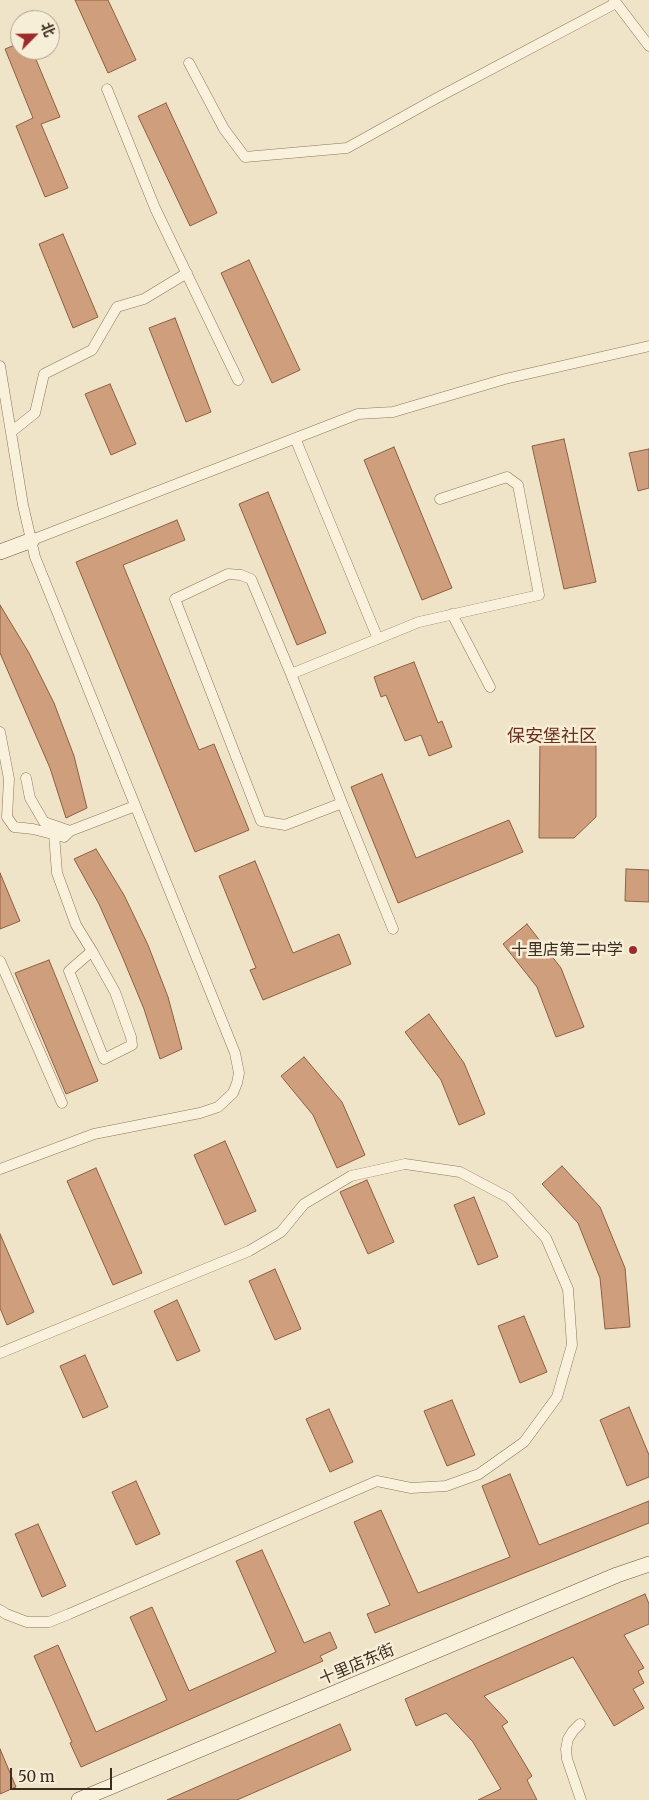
<!DOCTYPE html>
<meta charset="utf-8">
<style>
body{margin:0}
#map{position:relative;width:649px;height:1800px;overflow:hidden;background:#f0e4c8;font-family:Merriweather,"Noto Sans SC",serif}
canvas{display:block}
.north{position:absolute;left:10px;top:10px;width:50px;height:50px;box-sizing:border-box;background:#f7eed8;border:1px solid #ada18e;border-radius:50%;rotate:67deg;font-size:14px;font-weight:700;line-height:20px;text-align:center;color:#3d2e20}
.north::after{content:'';display:block;margin:auto;width:18px;height:22px;background:#9e2a2b;clip-path:polygon(50% 0,100% 100%,50% 72%,0 100%)}
.scale{position:absolute;left:10px;top:1768px;width:102px;height:22px;box-sizing:border-box;border:2px solid #3d2e20;border-top:0;padding-left:6px;font-size:15px;line-height:18px;white-space:nowrap;color:#3d2e20;-webkit-text-stroke:4px #f7eed8;paint-order:stroke}
</style>
<div id="map">
<canvas width="649" height="1800"></canvas>
<div class="north">北</div>
<div class="scale">50 m</div>
</div>
<script>
const g = document.querySelector('canvas').getContext('2d');
g.lineJoin = 'round';
function fill(path, color) {
  g.fillStyle = color;
  g.fill(path, 'evenodd');
}
function toPath(rows) {
  const path = new Path2D();
  for (const r of rows) {
    path.moveTo(r[0], r[1]);
    for (let i = 2; i < r.length; i += 2) path.lineTo(r[i], r[i + 1]);
  }
  return path;
}
function strokePath(path, color, width, dash) {
  g.strokeStyle = color;
  g.lineWidth = width;
  g.lineCap = dash ? 'butt' : 'round';
  g.setLineDash(dash || []);
  g.stroke(path);
}
function label(font, color, halo, rows, align = 'center') {
  g.font = font + ' Merriweather,"Noto Sans SC",serif';
  g.lineWidth = 5;
  g.setLineDash([]);
  g.textBaseline = 'middle';
  g.strokeStyle = halo;
  g.fillStyle = color;
  for (const [text, x, y, turn = 0] of rows) {
    g.save();
    g.translate(x, y);
    g.rotate((+turn || 0) * Math.PI / 180);
    g.textAlign = isNaN(turn) ? turn : align;
    if (halo) g.strokeText(text, 0, 0);
    g.fillText(text, 0, 0);
    g.restore();
  }
}
const building = toPath([
 [75,0,108,0,136,60,108,73,75,0],
 [20,43,20,50,32,50,60,117,41,124,68,188,45,197,16,126,33,118,5,49,20,43],
 [166,103,217,213,190,226,138,116,166,103],
 [63,234,98,317,73,328,39,244,63,234],
 [249,260,300,370,272,383,221,273,249,260],
 [175,318,211,412,186,422,149,328,175,318],
 [110,384,136,444,111,455,85,394,110,384],
 [564,439,596,582,564,589,532,446,564,439],
 [394,447,452,588,422,600,364,460,394,447],
 [649,449,649,488,638,491,629,453,649,449],
 [268,492,326,633,297,645,239,504,268,492],
 [177,520,185,540,123,565,199,750,214,744,249,830,195,852,76,562,177,520],
 [0,605,29,653,54,703,74,756,87,808,66,818,50,768,0,653,0,605],
 [414,662,438,723,442,721,452,747,429,756,421,735,405,741,386,695,381,697,374,677,414,662],
 [540,738,596,739,596,817,574,838,539,838,540,738],
 [382,774,416,858,509,820,523,852,398,903,351,787,382,774],
 [96,849,124,895,148,945,168,997,182,1049,160,1059,144,1009,122,956,99,904,74,859,96,849],
 [255,861,293,953,339,934,351,964,263,1000,250,970,256,968,219,876,255,861],
 [626,869,649,870,649,902,625,901,626,869],
 [0,873,20,921,0,929,0,873],
 [527,924,561,968,584,1027,556,1037,537,987,503,944,527,924],
 [49,960,98,1081,66,1094,15,973,49,960],
 [429,1014,464,1063,485,1114,459,1125,441,1080,405,1032,429,1014],
 [304,1057,342,1102,365,1155,337,1168,313,1115,281,1076,304,1057],
 [225,1141,256,1211,225,1225,194,1155,225,1141],
 [562,1166,600,1207,625,1268,630,1327,605,1329,600,1278,578,1223,542,1184,562,1166],
 [96,1168,142,1273,113,1285,67,1181,96,1168],
 [367,1180,394,1242,368,1254,340,1192,367,1180],
 [474,1197,498,1257,478,1265,454,1205,474,1197],
 [0,1234,34,1312,7,1325,0,1308,0,1234],
 [275,1269,301,1329,275,1340,249,1281,275,1269],
 [177,1300,200,1351,177,1361,154,1311,177,1300],
 [524,1316,547,1372,520,1383,498,1326,524,1316],
 [85,1355,108,1407,83,1418,60,1366,85,1355],
 [452,1400,475,1455,447,1466,424,1411,452,1400],
 [629,1407,649,1455,649,1477,627,1486,600,1420,629,1407],
 [329,1409,353,1462,330,1472,306,1419,329,1409],
 [510,1474,539,1545,649,1501,649,1523,375,1633,367,1614,390,1605,354,1522,381,1510,418,1593,510,1557,482,1486,510,1474],
 [136,1481,160,1534,136,1545,112,1492,136,1481],
 [38,1524,66,1586,42,1597,15,1534,38,1524],
 [262,1550,304,1643,330,1632,337,1648,320,1656,323,1661,81,1767,70,1743,72,1742,34,1656,58,1645,96,1732,167,1700,130,1617,152,1607,189,1691,276,1652,236,1561,262,1550],
 [645,1594,649,1604,649,1624,624,1635,644,1668,638,1671,644,1683,633,1689,644,1708,614,1726,573,1657,484,1696,508,1722,502,1726,532,1776,527,1780,537,1800,478,1800,501,1789,473,1742,446,1713,416,1726,405,1699,645,1594],
 [340,1724,351,1750,237,1800,167,1800,340,1724],
 [0,1749,16,1787,0,1794,0,1749]
]);
const street = toPath([
 [614,0,649,46],
 [189,63,224,129,245,157,347,148,435,99,616,3],
 [107,89,155,208,238,380],
 [0,366,23,505,35,557,235,1053,239,1073,237,1083,233,1093,218,1107,200,1113,94,1134,0,1169],
 [11,432,35,413,44,374,92,350,117,307,144,299,187,273],
 [295,438,378,639],
 [32,540,358,414,393,412,505,379,649,346],
 [452,614,490,687],
 [291,674,419,622,539,595,518,485,507,477,440,499],
 [0,732,9,779,7,817,14,827,33,829,64,837,70,831,135,806],
 [26,778,30,798,44,822,70,831],
 [342,803,285,825,261,821,175,599,228,574,241,575,251,579,291,674,342,803,393,929],
 [54,834,57,873,76,925,92,951,115,992,131,1037,132,1045,104,1059,69,971,92,951],
 [0,961,62,1103],
 [0,1353,249,1251,281,1232,304,1204,351,1176,405,1164,460,1172,509,1198,546,1238,568,1289,572,1345,557,1397,524,1442,479,1474,446,1486,411,1488,377,1481,69,1614,49,1622,27,1622,6,1614,0,1610],
 [580,1724,573,1731,568,1739,566,1749,567,1759,581,1800]
]);
const secondary = toPath([
 [0,552,32,540],
 [79,1800,617,1575,649,1564]
]);
const markers = [
 [633,950,5,"#9e2a2b"]
];
const poiNames = [
 ["十里店第二中学",623,950]
];
const streetNames = [
 ["十里店东街",357,1665,-23]
];
const neighbourhoodNames = [
 ["保安堡社区",552,737]
];
fill(building, '#cf9f7d');
strokePath(building, '#8d5f41', 1);
strokePath(street, '#8d765c', 11);
strokePath(secondary, '#6f573f', 16);
strokePath(street, '#faf1dc', 10);
strokePath(secondary, '#faf1dc', 15);
for (const [x, y, r, color] of markers) {
  const dot = new Path2D();
  dot.arc(x, y, r, 0, 2 * Math.PI);
  g.fillStyle = color;
  g.fill(dot);
  strokePath(dot, '#f7eed8', 2);
}
label('16px', '#3d2e20', '#f7eed8', poiNames, 'right');
label('16px', '#3d2e20', '#f7eed8', streetNames);
label('18px', '#6b2e1e', '#f7eed8', neighbourhoodNames);
</script>
